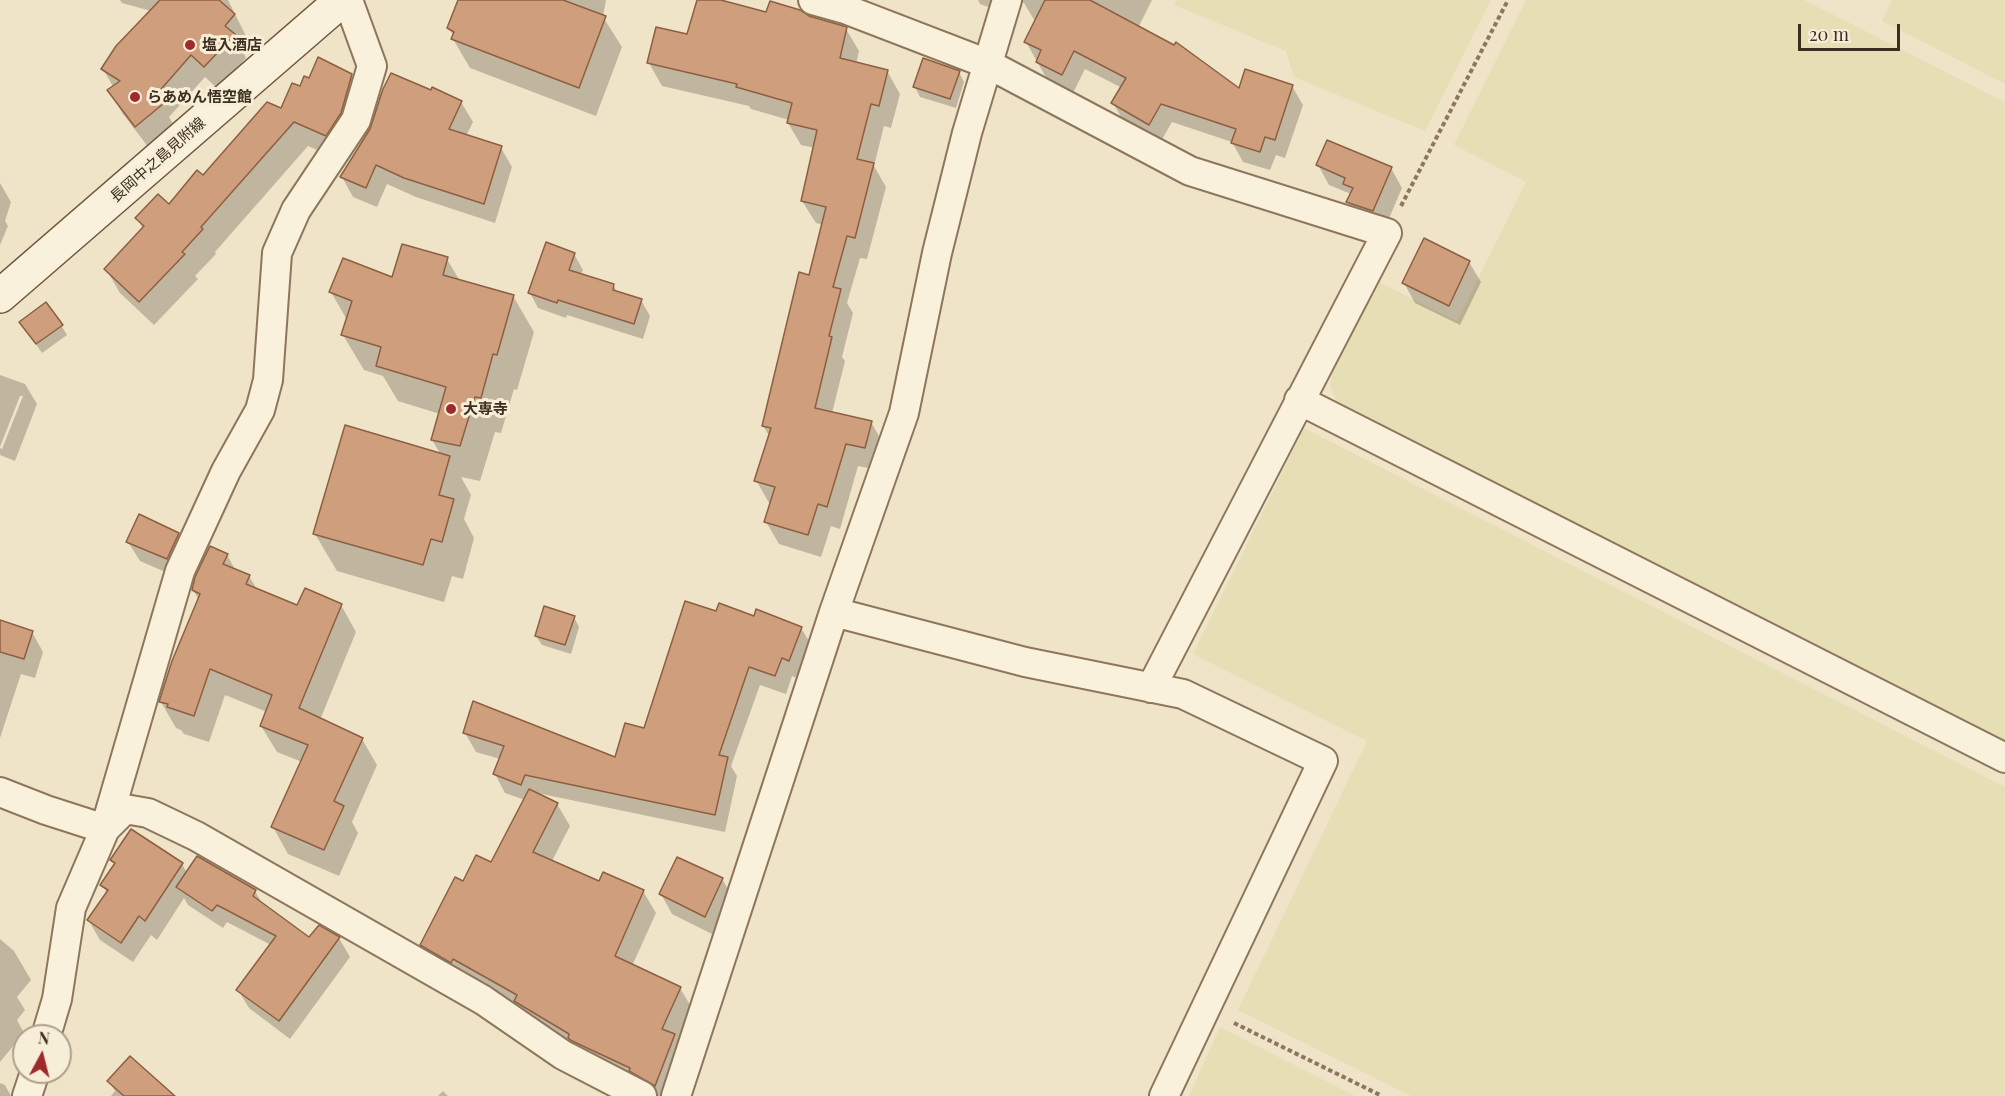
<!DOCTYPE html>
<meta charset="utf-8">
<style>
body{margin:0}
#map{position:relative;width:2005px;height:1096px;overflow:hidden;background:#f0e4c8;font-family:"Playfair Display",serif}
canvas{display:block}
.north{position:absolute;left:12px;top:1024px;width:60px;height:60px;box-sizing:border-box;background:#f7eed8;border:2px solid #ada18e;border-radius:50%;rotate:7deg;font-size:16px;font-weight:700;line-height:24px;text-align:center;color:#3d2e20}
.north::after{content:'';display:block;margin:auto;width:21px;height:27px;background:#9e2a2b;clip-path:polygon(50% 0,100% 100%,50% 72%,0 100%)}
.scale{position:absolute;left:1798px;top:24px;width:102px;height:27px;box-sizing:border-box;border:3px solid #3d2e20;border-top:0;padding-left:8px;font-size:18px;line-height:21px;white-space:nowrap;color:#3d2e20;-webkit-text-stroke:4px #f7eed8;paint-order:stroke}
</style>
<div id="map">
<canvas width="2005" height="1096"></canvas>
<div class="north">N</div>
<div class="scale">20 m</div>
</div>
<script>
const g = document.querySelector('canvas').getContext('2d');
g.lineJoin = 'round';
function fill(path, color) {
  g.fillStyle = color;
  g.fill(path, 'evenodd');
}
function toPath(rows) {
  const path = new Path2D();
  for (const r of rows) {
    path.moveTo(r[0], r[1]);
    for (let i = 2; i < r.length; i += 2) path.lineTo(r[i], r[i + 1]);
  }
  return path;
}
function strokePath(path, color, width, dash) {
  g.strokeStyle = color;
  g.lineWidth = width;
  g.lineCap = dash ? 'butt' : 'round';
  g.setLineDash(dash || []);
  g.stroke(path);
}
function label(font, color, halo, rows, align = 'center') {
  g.font = font + ' "Playfair Display","Noto Sans JP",serif';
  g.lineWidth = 6;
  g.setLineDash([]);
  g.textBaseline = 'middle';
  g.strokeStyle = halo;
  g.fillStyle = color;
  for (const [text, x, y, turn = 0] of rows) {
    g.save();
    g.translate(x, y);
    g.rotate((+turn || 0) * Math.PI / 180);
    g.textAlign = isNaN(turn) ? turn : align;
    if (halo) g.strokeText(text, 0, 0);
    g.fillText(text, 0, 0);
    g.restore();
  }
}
const farmland = toPath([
 [1177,0,1491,0,1425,131,1294,77,1286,51,1174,5],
 [1526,0,1804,0,2005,102,2005,744,1339,407,1330,386,1333,369,1379,282,1457,321,1526,182,1454,145],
 [1892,0,2005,0,2005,84,1882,21],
 [1304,428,2005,787,2005,1096,1411,1096,1238,1010,1367,741,1193,654],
 [1220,1027,1355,1096,1189,1096]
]);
const shadow = toPath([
 [120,0,228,0,247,38,240,46,246,58,218,89,205,77,169,117,175,127,149,148,123,114,109,91,114,88,103,69,151,11,122,3],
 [459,0,606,0,603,17,622,47,596,116,470,68,453,39,454,37,449,28],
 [698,0,715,0,767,14,808,17,846,29,859,51,856,64,887,71,900,94,891,128,884,126,874,166,886,187,867,259,860,258,847,303,853,313,842,357,845,361,832,413,871,422,884,445,878,470,858,466,840,529,831,526,821,557,779,544,766,522,771,504,769,503,756,480,770,437,763,426,810,276,823,225,816,223,802,201,815,148,801,145,788,123,789,120,751,109,749,106,662,86,649,63,688,35],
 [978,0,1152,0,1138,28,1240,91,1292,86,1303,105,1285,158,1276,155,1270,170,1243,162,1232,142,1172,122,1160,143,1124,122,1113,103,1122,88,1085,69,1073,93,1048,81,1026,42,1036,23,1024,3,1014,3,1003,12,980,4],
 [959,72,964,82,956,108,920,97,915,87],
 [351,75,366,100,340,160,308,146,215,252,216,254,195,276,198,279,154,325,120,293,106,269,143,229,137,218,169,206,282,110,309,80],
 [432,92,461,102,473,122,466,136,501,148,512,167,495,223,416,197,387,184,377,207,353,197,342,177],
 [1318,165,1391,168,1402,188,1384,230,1359,222,1348,202,1351,194,1329,185],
 [0,183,11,202,5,221,8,226,0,245],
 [574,254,583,270,581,275,613,285,618,293,641,300,650,316,643,339,567,315,566,318,538,308,530,293],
 [447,259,460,281,513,296,534,332,517,390,514,389,501,433,495,432,480,481,461,477,471,495,464,519,474,538,463,579,452,576,444,602,337,571,315,534,441,455,432,440,440,414,398,401,383,376,364,370,343,335,347,320,331,292,393,279],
 [1469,262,1481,282,1460,325,1415,303,1404,283],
 [21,323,61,325,67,335,42,353],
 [0,375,25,384,37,404,15,461,0,455,0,448,2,449,23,396,20,396,0,447],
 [178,534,190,554,179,578,140,561,128,542],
 [227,555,236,571,249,576,258,591,298,607,341,605,356,632,320,720,362,739,377,765,352,822,358,833,339,876,288,854,273,827,302,762,277,752,261,726,267,712,225,695,209,742,184,734,181,730,176,728,161,702,199,600,193,590],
 [716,613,754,618,801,628,812,646,800,679,792,676,786,694,760,685,731,766,737,776,725,832,537,793,557,804,570,826,552,861,600,883,643,891,656,913,632,966,680,988,693,1010,678,1043,687,1057,672,1096,649,1096,434,967,422,945,463,883,492,864,525,800,505,793,495,774,500,759,476,752,465,733,616,759,645,730],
 [574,617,579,627,571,654,542,645,536,636],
 [0,622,32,632,43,652,35,678,21,674,0,738],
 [112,860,182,864,187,873,255,891,263,905,310,939,320,927,339,938,350,957,290,1039,249,1008,238,990,271,945,227,922,223,928,188,905,184,898,157,940,151,935,133,962,100,940,89,921,107,893,102,885,115,865],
 [722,879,734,899,716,936,672,914,661,894],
 [0,939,14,951,31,980,17,997,25,1010,17,1020,24,1033,0,1062],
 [109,1081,172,1096,111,1096,115,1091],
 [0,1083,5,1085,11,1096,0,1096],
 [443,1091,448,1096,438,1096]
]);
const building = toPath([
 [160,0,219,0,235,14,225,26,235,34,204,67,191,55,156,95,163,104,135,127,107,90,120,81,101,69,116,46,160,0],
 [458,0,563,0,606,16,579,88,451,39,454,32,447,28,458,0],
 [697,0,721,0,766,12,770,1,800,10,809,16,847,27,840,58,888,70,879,106,871,104,857,159,874,163,855,238,847,236,833,287,841,289,829,336,832,337,815,408,872,421,865,448,846,444,827,507,818,504,808,535,764,522,775,487,754,481,771,428,762,426,799,272,809,275,826,207,801,201,817,130,787,123,792,103,736,87,737,84,647,63,656,27,687,34,697,0],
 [1045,0,1090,0,1174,45,1176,42,1239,88,1245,69,1293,85,1275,140,1265,137,1260,152,1231,143,1236,129,1161,104,1149,125,1111,103,1126,78,1074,51,1062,75,1036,62,1041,50,1024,42,1045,0],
 [318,57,352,74,341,113,326,136,294,122,201,227,203,229,182,252,185,254,139,302,104,269,144,226,135,218,158,194,169,204,197,170,203,175,267,102,281,108,292,83,300,86,304,76,309,78,318,57],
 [923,58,960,71,950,99,913,87,923,58],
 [391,73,431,90,432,87,462,101,449,129,502,146,484,204,404,178,376,165,366,188,340,177,370,129,383,89,391,73],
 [1327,140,1392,167,1373,211,1346,202,1353,188,1343,184,1345,178,1316,165,1327,140],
 [1424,238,1470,261,1449,306,1402,283,1424,238],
 [546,242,575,253,569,270,614,284,613,290,642,299,634,324,558,300,557,303,528,293,546,242],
 [402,244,448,257,443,275,514,295,497,355,493,354,481,398,475,397,460,446,431,440,446,387,376,366,381,347,341,335,352,301,329,292,343,258,392,277,402,244],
 [46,302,63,325,36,344,19,322,46,302],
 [345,425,450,456,439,495,454,499,442,542,431,539,423,565,313,534,345,425],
 [139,514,179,533,167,559,126,542,139,514],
 [210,546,228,554,223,564,250,575,246,584,297,605,305,588,342,604,299,708,363,738,334,801,344,806,324,850,271,827,308,745,260,726,272,695,210,669,194,716,167,707,168,704,159,702,172,661,200,594,192,590,195,577,210,546],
 [685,601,716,611,719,603,754,616,756,609,802,627,789,661,782,658,775,676,749,667,719,755,728,757,715,815,525,775,521,785,493,774,504,746,463,733,473,701,615,757,625,723,644,728,685,601],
 [544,606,575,616,565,645,535,636,544,606],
 [0,620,33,631,24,659,0,652,0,620],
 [529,789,558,803,533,852,599,881,603,872,644,890,615,956,681,987,662,1029,675,1034,655,1086,629,1071,630,1068,572,1041,568,1038,569,1034,514,1001,517,995,453,959,451,963,420,945,455,877,463,881,476,855,491,862,529,789],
 [131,829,183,863,145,921,139,916,121,943,87,920,108,890,100,885,115,863,110,860,131,829],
 [197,856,256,890,253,896,309,937,319,925,340,937,279,1021,236,990,276,936,217,905,212,911,176,887,197,856],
 [677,857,723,878,705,917,659,894,677,857],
 [130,1056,175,1096,124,1096,107,1081,130,1056]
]);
const path = toPath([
 [1401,206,1508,0],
 [1234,1023,1382,1096]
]);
const minor = toPath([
 [813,0,845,9,988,64,1190,171,1387,233,1151,688],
 [1299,400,2005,758],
 [834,612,1025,662,1183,694,1323,761,1164,1096],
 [0,792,46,810,105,829],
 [105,829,125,809,148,813,196,836,483,1000,563,1055,642,1096],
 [46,1036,57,999,71,908,105,829,180,571,226,471,260,410,268,380,277,253,296,210,356,120,372,66,348,0],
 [27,1096,35,1072],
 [676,1096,834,612,904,413,937,253,967,133,1007,0]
]);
const secondary = toPath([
 [0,296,342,0]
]);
const markers = [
 [190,45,6,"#9e2a2b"],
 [135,97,6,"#9e2a2b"],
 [451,409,6,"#9e2a2b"]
];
const poiNames = [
 ["塩入酒店",202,45],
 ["らあめん悟空館",147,97],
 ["大専寺",463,409]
];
const streetNames = [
 ["長岡中之島見附線",158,160,-41]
];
fill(farmland, '#e6deb5');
fill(shadow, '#0003');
fill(building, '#cf9f7d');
strokePath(building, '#8d5f41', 1.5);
strokePath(minor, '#8d765c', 32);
strokePath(secondary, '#6f573f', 36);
strokePath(path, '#8d765c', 4, [4.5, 3]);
strokePath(minor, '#faf1dc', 28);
strokePath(secondary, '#faf1dc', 33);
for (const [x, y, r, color] of markers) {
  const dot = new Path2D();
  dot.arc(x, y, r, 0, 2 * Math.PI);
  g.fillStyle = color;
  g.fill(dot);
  strokePath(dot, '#f7eed8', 2);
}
label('bold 15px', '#3d2e20', '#f7eed8', poiNames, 'left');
label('15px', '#3d2e20', '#f7eed8', streetNames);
</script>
